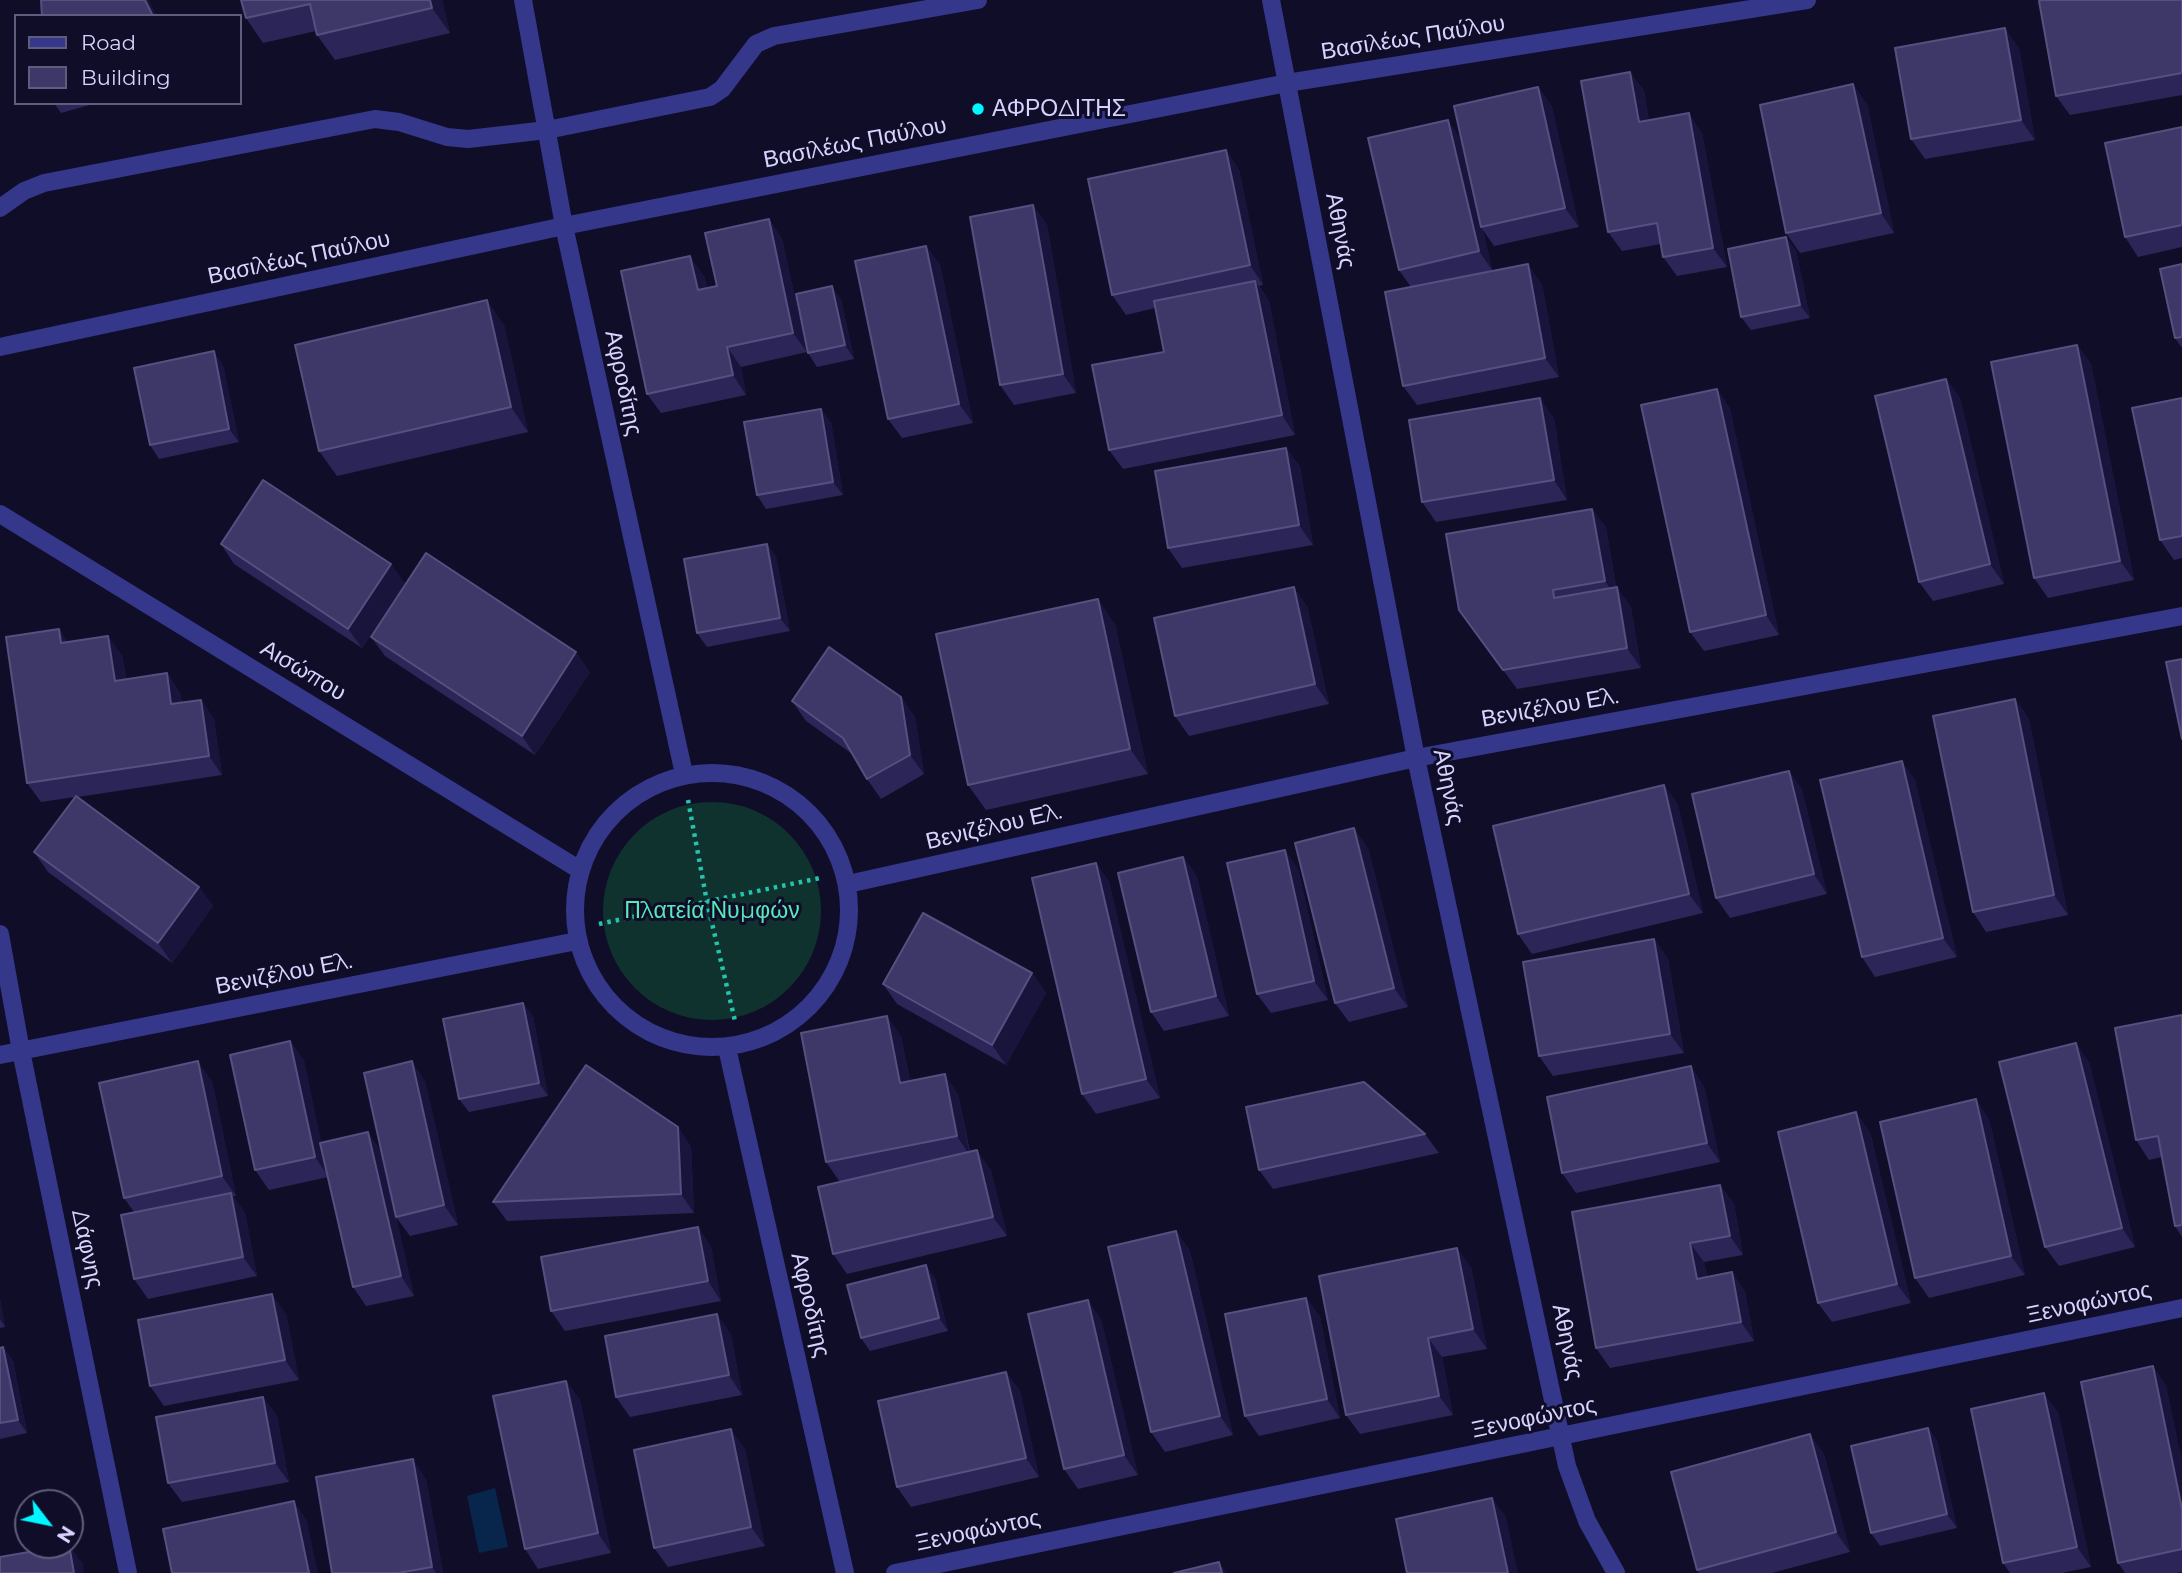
<!DOCTYPE html>
<meta charset="utf-8">
<style>
body{margin:0}
#map{position:relative;width:2182px;height:1573px;overflow:hidden;background:#100d28;font-family:Montserrat,sans-serif}
canvas{display:block}
.legend{position:absolute;left:14px;top:14px;width:228px;height:91px;box-sizing:border-box;background:#100d28;border:2px solid #5f5d7e;margin:0;padding:9px 12px;list-style:none;font-size:21px;color:#d6d4ff}
.legend li{display:flex;align-items:center;gap:14px;height:35px}
.legend b{width:35px;border:2px solid #5f5d7e}
.north{position:absolute;left:14px;top:1489px;width:70px;height:70px;box-sizing:border-box;background:#100d28;border:2px solid #5f5d7e;border-radius:50%;rotate:122deg;font-size:19px;font-weight:700;line-height:28px;text-align:center;color:#d6d4ff}
.north::after{content:'';display:block;margin:auto;width:24px;height:32px;background:#00f7ff;clip-path:polygon(50% 0,100% 100%,50% 72%,0 100%)}
</style>
<div id="map">
<canvas width="2182" height="1573"></canvas>
<ul class="legend">
<li><b style="height:9px;background:#35378b"></b>Road</li>
<li><b style="height:19px;background:#3e3869"></b>Building</li>
</ul>
<div class="north">N</div>
</div>
<script>
const g = document.querySelector('canvas').getContext('2d');
g.lineJoin = 'round';
function fill(path, color) {
  g.fillStyle = color;
  g.fill(path, 'evenodd');
}
function toPath(rows) {
  const path = new Path2D();
  for (const r of rows) {
    if (r.length === 3) {
      path.moveTo(r[0] + r[2], r[1]);
      path.arc(r[0], r[1], r[2], 0, 2 * Math.PI);
      continue;
    }
    path.moveTo(r[0], r[1]);
    for (let i = 2; i < r.length; i += 2) path.lineTo(r[i], r[i + 1]);
  }
  return path;
}
function strokePath(path, color, width, dash) {
  g.strokeStyle = color;
  g.lineWidth = width;
  g.lineCap = dash ? 'butt' : 'round';
  g.setLineDash(dash || []);
  g.stroke(path);
}
function label(font, color, halo, rows, align = 'center') {
  g.font = font + ' Montserrat,sans-serif';
  g.lineWidth = 6;
  g.setLineDash([]);
  g.textBaseline = 'middle';
  g.strokeStyle = halo;
  g.fillStyle = color;
  for (const [text, x, y, turn = 0] of rows) {
    g.save();
    g.translate(x, y);
    g.rotate((+turn || 0) * Math.PI / 180);
    g.textAlign = isNaN(turn) ? turn : align;
    if (halo) g.strokeText(text, 0, 0);
    g.fillText(text, 0, 0);
    g.restore();
  }
}
const green = toPath([
 [712,911,109]
]);
const water = toPath([
 [495,1488,508,1547,479,1553,467,1496]
]);
const path = toPath([
 [688,800,707,902,735,1021],
 [599,924,820,878]
]);
const minor = toPath([
 [523,0,564,226,684,774],
 [1271,0,1416,758,1567,1466,1587,1521,1616,1573],
 [0,208,24,191,44,183,375,119,399,122,447,137,468,139,547,130,710,97,722,89,756,44,774,36,978,0],
 [0,347,564,226,1287,83,1807,0],
 [0,514,580,870],
 [712,910,137],
 [848,884,1416,758,2182,616],
 [0,934,21,1051,128,1573],
 [727,1048,845,1573],
 [0,1055,577,941],
 [895,1573,2182,1308]
]);
const wall = toPath([
 [241,0,442,0,450,33,335,60,317,35,316,31,263,43,246,18],
 [2182,0,2182,95,2070,115,2056,96],
 [2019,48,2035,140,1925,159,1911,139],
 [1630,72,1644,91,1649,121,1702,133,1727,267,1677,276,1663,257,1661,244,1622,251,1608,232],
 [1538,87,1552,107,1579,227,1494,246,1483,230,1492,270,1474,275,1542,284,1559,377,1417,405,1403,386,1411,287,1399,270,1461,138],
 [54,103,97,103,61,113],
 [1867,104,1894,233,1800,253,1786,233],
 [2182,127,2182,247,2138,257,2125,237],
 [1226,150,1239,170,1263,285,1259,286,1269,301,1295,435,1123,469,1109,450,1164,352,1155,308,1126,315,1112,295],
 [1033,205,1047,225,1076,393,1014,405,1000,385],
 [769,219,782,239,807,352,741,367,746,395,661,413,647,394,704,276,707,288,717,286],
 [926,246,940,265,973,423,902,438,888,419],
 [1796,250,1810,318,1751,330,1741,317],
 [2182,264,2182,348,2175,338],
 [841,299,854,359,817,367,808,353],
 [504,325,528,432,337,476,319,451],
 [2077,345,2091,364,2134,580,2048,598,2034,578],
 [223,365,239,442,159,459,150,445],
 [1946,379,1960,398,2004,584,1933,601,1919,582],
 [1717,389,1730,409,1779,635,1704,651,1690,632],
 [2182,398,2182,558,2174,560,2160,540],
 [1554,418,1567,500,1436,522,1422,502],
 [831,422,843,495,766,509,757,495],
 [1286,448,1300,467,1313,545,1182,568,1168,548],
 [1592,509,1606,528,1616,587,1631,607,1641,668,1517,689,1459,610],
 [221,544,405,583,362,648,234,564],
 [767,544,776,557,790,631,707,647,697,633],
 [1307,606,1329,704,1189,736,1175,716],
 [1115,624,1148,774,986,810,968,785],
 [371,637,590,672,535,755,385,656],
 [68,642,122,655,126,679,167,673,180,693,182,703,201,700,214,719,222,775,78,797,199,887,213,906,172,963,48,872,34,852,75,797,41,802,27,783],
 [901,697,915,717,924,774,881,799,867,779,852,754,806,721,792,701],
 [2015,699,2029,719,2068,915,1986,932,1973,912],
 [1789,771,1802,790,1827,894,1730,918,1716,898],
 [1915,780,1957,957,1875,977,1862,957],
 [1664,785,1678,805,1703,913,1532,954,1518,934],
 [1368,848,1408,1007,1349,1022,1335,1003],
 [1183,857,1197,877,1229,1016,1164,1031,1151,1012],
 [1096,863,1109,882,1160,1098,1096,1114,1082,1094],
 [1298,869,1328,1000,1271,1013,1257,994],
 [1654,939,1668,959,1684,1053,1553,1076,1539,1056],
 [1032,973,1046,993,1006,1065,897,1004,883,984],
 [2182,1015,2182,1237,2175,1226,2162,1157,2149,1160,2136,1140],
 [533,1016,548,1096,469,1112,459,1099],
 [901,1036,910,1081,958,1094,970,1152,991,1170,1007,1236,847,1274,833,1254,861,1177,840,1182,826,1162],
 [290,1041,304,1061,321,1143,382,1152,425,1081,458,1225,410,1236,396,1217,414,1296,366,1306,353,1287,328,1177,269,1190,255,1170],
 [2089,1062,2135,1247,2059,1266,2045,1247],
 [212,1081,236,1196,233,1196,245,1213,257,1276,148,1299,134,1279,134,1212,124,1198],
 [1704,1086,1720,1162,1576,1193,1562,1173],
 [1989,1119,2025,1275,1929,1298,1915,1278],
 [678,1127,691,1147,694,1213,507,1221,493,1202],
 [1870,1132,1911,1303,1832,1322,1818,1303],
 [1425,1134,1439,1153,1273,1189,1259,1170],
 [1720,1185,1734,1204,1743,1255,1704,1262,1707,1277,1732,1272,1745,1292,1754,1341,1610,1368,1596,1348],
 [698,1227,711,1247,721,1301,565,1331,551,1311],
 [1176,1231,1190,1251,1233,1435,1165,1452,1151,1432],
 [1471,1267,1487,1349,1442,1357,1453,1415,1360,1434,1346,1415],
 [935,1278,948,1331,870,1351,861,1338],
 [1306,1298,1320,1317,1340,1418,1259,1436,1245,1416],
 [0,1299,5,1327,0,1328],
 [286,1314,299,1380,164,1406,150,1386],
 [1101,1319,1138,1475,1078,1489,1064,1469],
 [731,1334,742,1395,630,1417,616,1397],
 [3,1347,13,1361,27,1433,0,1439,0,1348],
 [2153,1366,2166,1386,2182,1462,2182,1572,2176,1573,2125,1573,2118,1563],
 [1006,1372,1020,1391,1039,1477,911,1507,897,1487],
 [566,1381,580,1400,611,1553,538,1569,525,1549],
 [263,1397,277,1416,289,1482,182,1502,168,1483],
 [2058,1412,2091,1567,2062,1573,2010,1573,2003,1563],
 [1928,1428,1937,1441,1957,1528,1880,1546,1871,1533],
 [745,1449,765,1546,668,1567,654,1548],
 [1824,1454,1850,1552,1772,1573,1699,1573,1697,1570],
 [426,1479,443,1573,332,1573]
]);
const shadedWall = toPath([
 [145,0,149,0,157,16,153,16],
 [430,0,442,0,450,33,432,8],
 [2005,28,2019,48,2035,140,2021,120],
 [1630,72,1644,91,1653,142,1639,122],
 [1853,84,1867,104,1894,233,1881,213],
 [1538,87,1552,107,1579,227,1565,208],
 [1689,113,1702,133,1727,267,1713,248],
 [1448,120,1461,139,1481,227,1483,230,1492,270,1479,251],
 [1226,150,1239,170,1263,285,1250,265],
 [1033,205,1047,225,1076,393,1063,374],
 [769,219,782,239,807,352,793,333],
 [1786,237,1796,250,1810,318,1800,305],
 [926,246,940,265,973,423,959,404],
 [690,256,704,276,711,310,698,290],
 [1528,264,1542,284,1559,377,1545,358],
 [1255,281,1269,301,1295,435,1282,415],
 [832,286,841,299,854,359,845,345],
 [487,300,504,325,528,432,511,407],
 [2077,345,2091,364,2134,580,2120,561],
 [727,347,741,367,746,395,733,375],
 [214,351,223,365,239,442,229,429],
 [1946,379,1960,398,2004,584,1990,564],
 [1717,389,1730,409,1779,635,1766,615],
 [1540,398,1554,418,1567,500,1554,480],
 [821,409,831,422,843,495,833,482],
 [1286,448,1300,467,1313,545,1299,525],
 [1592,509,1606,528,1618,601,1605,581],
 [767,544,776,557,790,631,780,618],
 [391,564,405,583,362,648,348,629],
 [1294,587,1307,606,1329,704,1315,684],
 [1617,587,1631,607,1641,668,1627,648],
 [1098,599,1115,624,1148,774,1130,749],
 [59,629,73,649,61,643],
 [108,636,122,655,129,700,115,681],
 [576,652,590,672,535,755,522,736],
 [167,673,180,693,185,724,171,704],
 [901,697,915,717,924,774,910,755],
 [2015,699,2029,719,2068,915,2054,895],
 [201,700,214,719,222,775,209,756],
 [1902,761,1915,780,1957,957,1943,938],
 [1789,771,1802,790,1827,894,1814,874],
 [1664,785,1678,805,1703,913,1689,894],
 [1354,828,1368,848,1408,1007,1394,988],
 [1285,850,1298,869,1328,1000,1314,981],
 [1183,857,1197,877,1229,1016,1216,996],
 [1096,863,1109,882,1160,1098,1146,1079],
 [199,887,213,906,172,963,158,943],
 [1654,939,1668,959,1684,1053,1670,1034],
 [1032,973,1046,993,1006,1065,992,1045],
 [523,1003,533,1016,548,1096,539,1083],
 [887,1016,901,1036,914,1103,900,1083],
 [290,1041,304,1061,329,1177,315,1157],
 [2076,1043,2089,1062,2135,1247,2122,1228],
 [198,1061,212,1081,236,1196,222,1176],
 [412,1061,425,1081,458,1225,444,1205],
 [1691,1066,1704,1086,1720,1162,1707,1143],
 [945,1074,958,1094,970,1156,957,1136],
 [1976,1099,1989,1119,2025,1275,2011,1256],
 [1856,1112,1870,1132,1911,1303,1897,1284],
 [678,1127,691,1147,694,1213,681,1194],
 [368,1132,382,1152,414,1296,401,1276],
 [977,1150,991,1170,1007,1236,993,1217],
 [1720,1185,1734,1204,1743,1255,1730,1236],
 [231,1193,245,1213,257,1276,243,1257],
 [698,1227,711,1247,721,1301,708,1281],
 [1176,1231,1190,1251,1233,1435,1220,1416],
 [1690,1243,1704,1262,1710,1298,1697,1279],
 [1457,1248,1471,1267,1487,1349,1473,1329],
 [926,1265,935,1278,948,1331,939,1318],
 [1732,1272,1745,1292,1754,1341,1741,1322],
 [272,1294,286,1314,299,1380,285,1360],
 [1306,1298,1320,1317,1340,1418,1327,1399],
 [0,1299,5,1327,0,1319],
 [1088,1300,1101,1319,1138,1475,1124,1455],
 [717,1314,731,1334,742,1395,729,1375],
 [1428,1338,1442,1357,1453,1415,1439,1396],
 [3,1347,13,1361,27,1433,18,1420],
 [2153,1366,2166,1386,2182,1462,2182,1509],
 [1006,1372,1020,1391,1039,1477,1026,1458],
 [566,1381,580,1400,611,1553,598,1533],
 [2044,1393,2058,1412,2091,1567,2077,1547],
 [263,1397,277,1416,289,1482,275,1463],
 [1928,1428,1937,1441,1957,1528,1947,1514],
 [731,1429,745,1449,765,1546,751,1527],
 [1810,1434,1824,1454,1850,1552,1836,1532],
 [413,1459,426,1479,443,1573,436,1573,432,1567],
 [1492,1498,1506,1517,1518,1573,1508,1573],
 [294,1501,307,1521,318,1573,309,1573],
 [69,1545,83,1564,84,1573,74,1573],
 [1219,1562,1227,1573,1222,1573]
]);
const building = toPath([
 [41,0,145,0,153,16,42,16,41,0],
 [241,0,430,0,432,8,317,35,310,4,246,18,241,0],
 [2042,0,2182,0,2182,73,2056,96,2039,1,2042,0],
 [2005,28,2021,120,1911,139,1895,48,2005,28],
 [1630,72,1639,122,1689,113,1713,248,1663,257,1657,223,1608,232,1581,81,1630,72],
 [1853,84,1881,213,1786,233,1760,105,1853,84],
 [1538,87,1565,208,1481,227,1454,106,1538,87],
 [1448,120,1479,251,1399,270,1368,138,1448,120],
 [2182,127,2182,225,2125,237,2105,143,2182,127],
 [1226,150,1250,265,1112,295,1088,179,1226,150],
 [1033,205,1063,374,1000,385,970,217,1033,205],
 [769,219,793,333,727,347,733,375,647,394,621,271,690,256,698,290,717,286,705,233,769,219],
 [1786,237,1800,305,1741,317,1728,249,1786,237],
 [926,246,959,404,888,419,855,261,926,246],
 [1528,264,1545,358,1403,386,1385,292,1528,264],
 [2182,264,2182,337,2175,338,2160,269,2182,264],
 [1255,281,1282,415,1109,450,1092,365,1164,352,1154,301,1255,281],
 [832,286,845,345,808,353,796,294,832,286],
 [487,300,511,407,319,451,295,345,487,300],
 [2077,345,2120,561,2034,578,1991,362,2077,345],
 [214,351,229,429,150,445,134,368,214,351],
 [1946,379,1990,564,1919,582,1875,396,1946,379],
 [1717,389,1766,615,1690,632,1641,405,1717,389],
 [1540,398,1554,480,1422,502,1409,420,1540,398],
 [2182,398,2182,536,2160,540,2132,408,2182,398],
 [821,409,833,482,757,495,744,422,821,409],
 [1286,448,1299,525,1168,548,1155,471,1286,448],
 [263,480,391,564,348,629,221,544,263,480],
 [1592,509,1605,581,1553,590,1554,598,1617,587,1627,648,1503,670,1459,610,1446,534,1592,509],
 [767,544,780,618,697,633,684,559,767,544],
 [426,553,576,652,522,736,371,637,426,553],
 [1294,587,1315,684,1175,716,1154,618,1294,587],
 [1098,599,1130,749,968,785,936,634,1098,599],
 [59,629,61,643,108,636,115,681,167,673,171,704,201,700,209,756,27,783,6,637,59,629],
 [829,647,901,697,910,755,867,779,843,738,792,701,829,647],
 [2182,659,2182,739,2166,662,2182,659],
 [2015,699,2054,895,1973,912,1933,716,2015,699],
 [1902,761,1943,938,1862,957,1820,780,1902,761],
 [1789,771,1814,874,1716,898,1692,794,1789,771],
 [1664,785,1689,894,1518,934,1493,826,1664,785],
 [76,796,199,887,158,943,34,852,76,796],
 [1354,828,1394,988,1335,1003,1295,843,1354,828],
 [1285,850,1314,981,1257,994,1227,863,1285,850],
 [1183,857,1216,996,1151,1012,1118,873,1183,857],
 [1096,863,1146,1079,1082,1094,1032,878,1096,863],
 [923,913,1032,973,992,1045,883,984,923,913],
 [1654,939,1670,1034,1539,1056,1523,962,1654,939],
 [523,1003,539,1083,459,1099,443,1019,523,1003],
 [2182,1015,2182,1225,2175,1226,2158,1136,2136,1140,2115,1028,2182,1015],
 [887,1016,900,1083,945,1074,957,1136,826,1162,801,1033,887,1016],
 [290,1041,315,1157,255,1170,230,1055,290,1041],
 [2076,1043,2122,1228,2045,1247,1999,1062,2076,1043],
 [198,1061,222,1176,124,1198,99,1083,198,1061],
 [412,1061,444,1205,396,1217,364,1073,412,1061],
 [586,1065,678,1127,681,1194,493,1202,586,1065],
 [1691,1066,1707,1143,1562,1173,1547,1097,1691,1066],
 [1364,1082,1425,1134,1259,1170,1246,1107,1364,1082],
 [1976,1099,2011,1256,1915,1278,1880,1122,1976,1099],
 [1856,1112,1897,1284,1818,1303,1778,1132,1856,1112],
 [368,1132,401,1276,353,1287,320,1143,368,1132],
 [977,1150,993,1217,833,1254,818,1187,977,1150],
 [1720,1185,1730,1236,1690,1243,1697,1279,1732,1272,1741,1322,1596,1348,1572,1212,1720,1185],
 [231,1193,243,1257,134,1279,121,1215,231,1193],
 [698,1227,708,1281,551,1311,541,1257,698,1227],
 [1176,1231,1220,1416,1151,1432,1108,1247,1176,1231],
 [1457,1248,1473,1329,1428,1338,1439,1396,1346,1415,1319,1276,1457,1248],
 [926,1265,939,1318,861,1338,847,1285,926,1265],
 [272,1294,285,1360,150,1386,138,1320,272,1294],
 [1306,1298,1327,1399,1245,1416,1225,1314,1306,1298],
 [1088,1300,1124,1455,1064,1469,1028,1314,1088,1300],
 [717,1314,729,1375,616,1397,605,1336,717,1314],
 [3,1347,18,1420,0,1423,0,1348,3,1347],
 [2153,1366,2182,1509,2182,1549,2118,1563,2081,1382,2153,1366],
 [1006,1372,1026,1458,897,1487,878,1401,1006,1372],
 [566,1381,598,1533,525,1549,493,1396,566,1381],
 [2044,1393,2077,1547,2003,1563,1971,1409,2044,1393],
 [263,1397,275,1463,168,1483,156,1417,263,1397],
 [1928,1428,1947,1514,1871,1533,1851,1446,1928,1428],
 [731,1429,751,1527,654,1548,634,1450,731,1429],
 [1810,1434,1836,1532,1697,1570,1671,1472,1810,1434],
 [413,1459,432,1567,398,1573,332,1573,316,1477,413,1459],
 [1492,1498,1508,1573,1407,1573,1396,1519,1492,1498],
 [294,1501,309,1573,172,1573,163,1529,294,1501],
 [69,1545,74,1573,0,1573,0,1557,69,1545],
 [1219,1562,1222,1573,1174,1573,1219,1562]
]);
const markers = [
 [978,109,7,"#00f7ff"]
];
const streetNames = [
 ["Βασιλέως Παύλου",1413,38,-9],
 ["Βασιλέως Παύλου",855,143,-11],
 ["Αθηνάς",1340,231,79],
 ["Βασιλέως Παύλου",299,258,-12],
 ["Αφροδίτης",623,383,78],
 ["Αισώπου",303,671,31],
 ["Βενιζέλου Ελ.",1550,708,-10],
 ["Αθηνάς",1448,787,78],
 ["Βενιζέλου Ελ.",994,827,-13],
 ["Βενιζέλου Ελ.",284,974,-11],
 ["Δάφνης",87,1249,78],
 ["Ξενοφώντος",2089,1303,-12],
 ["Αφροδίτης",810,1305,77],
 ["Αθηνάς",1567,1342,78],
 ["Ξενοφώντος",1534,1418,-12],
 ["Ξενοφώντος",978,1531,-12]
];
const poiNames = [
 ["ΑΦΡΟΔΙΤΗΣ",992,109]
];
const parkNames = [
 ["Πλατεία Νυμφών",712,911]
];
fill(green, '#10322f');
fill(water, '#08264c');
strokePath(path, '#25c2ae', 4.5, [3.5, 5]);
strokePath(minor, '#35378b', 18);
fill(wall, '#2c2557');
fill(shadedWall, '#19143c');
fill(building, '#3e3869');
strokePath(building, '#565080', 2);
for (const [x, y, r, color] of markers) {
  const dot = new Path2D();
  dot.arc(x, y, r, 0, 2 * Math.PI);
  g.fillStyle = color;
  g.fill(dot);
  strokePath(dot, '#100d28', 2.5);
}
label('23px', '#d6d4ff', '#100d28', streetNames);
label('23px', '#d6d4ff', '#100d28', poiNames, 'left');
label('23px', '#56e9ba', '#100d28', parkNames);
</script>
